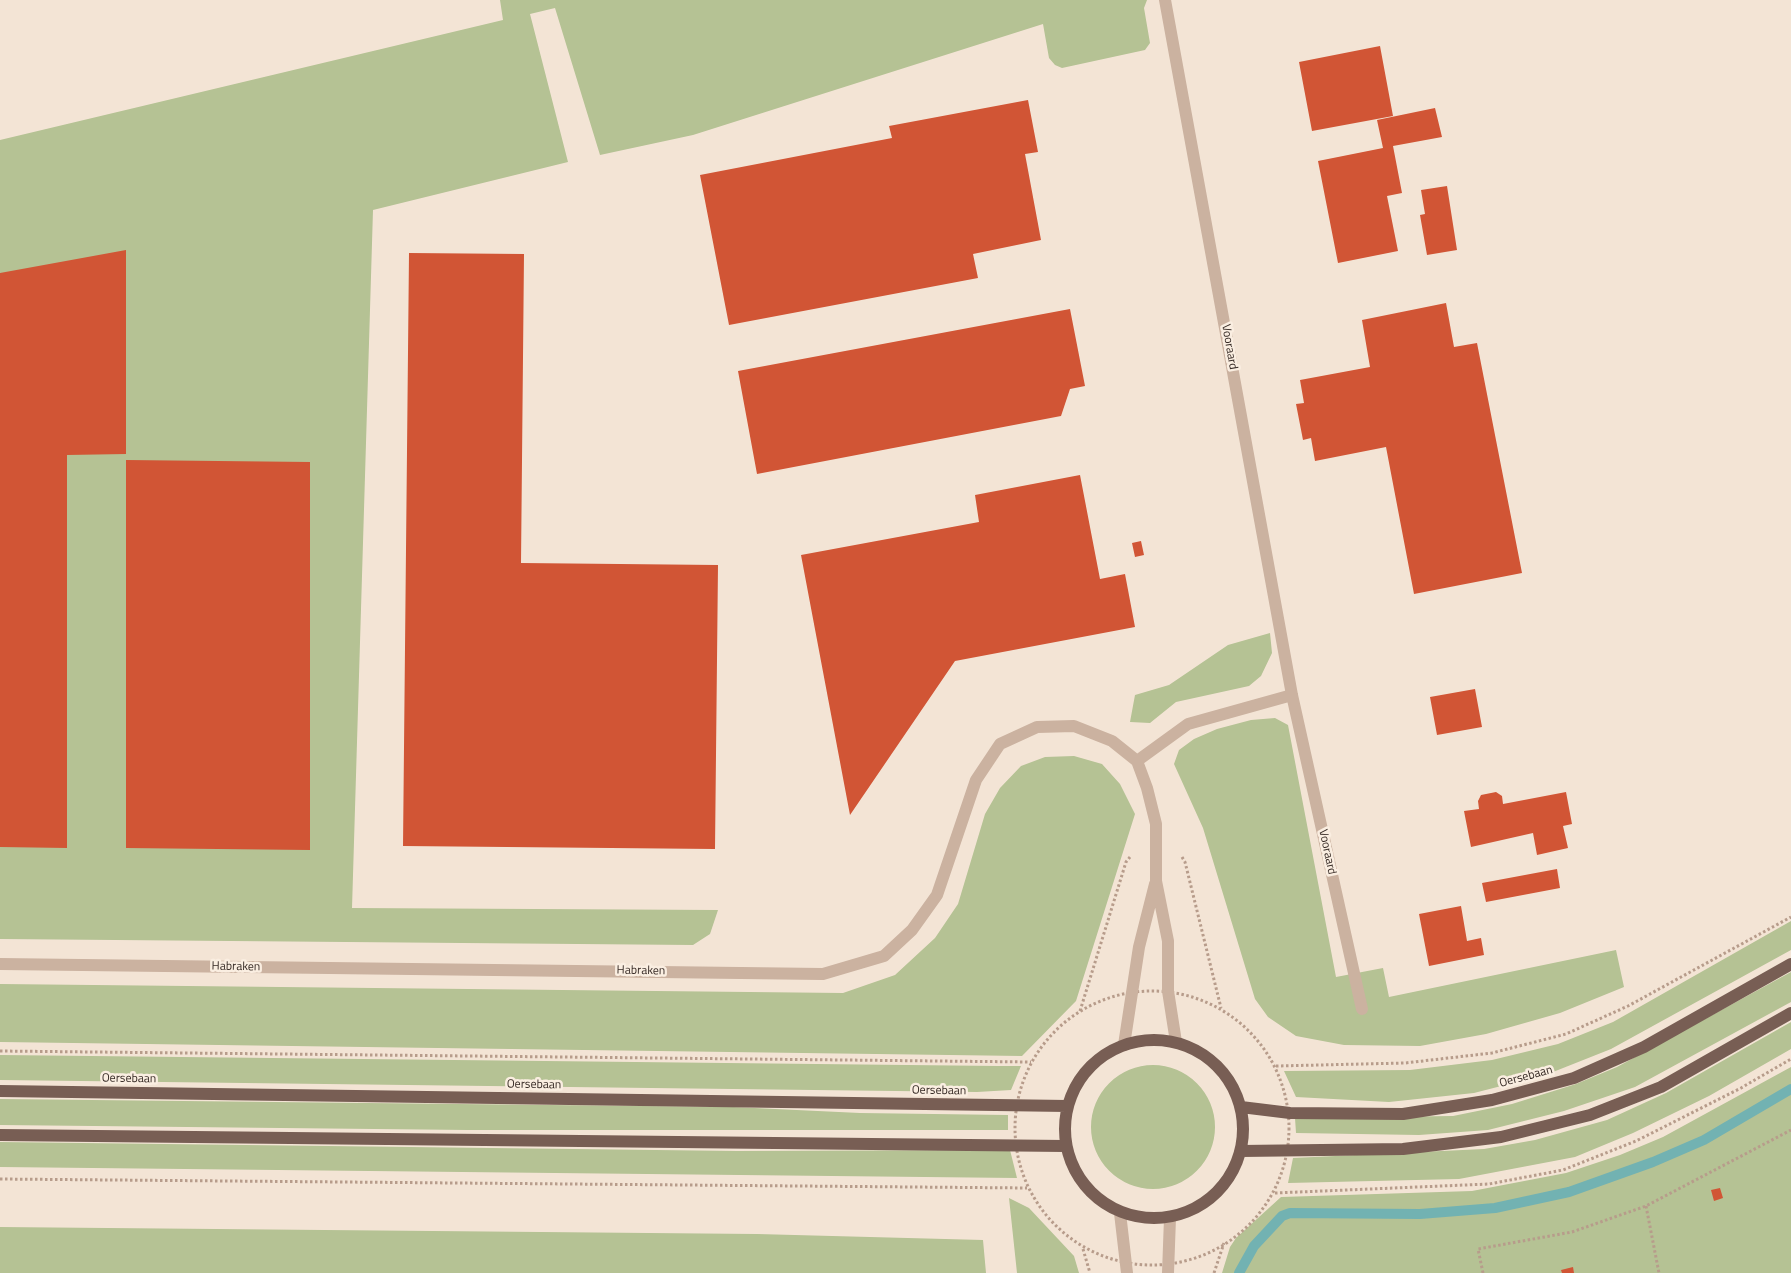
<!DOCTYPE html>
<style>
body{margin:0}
canvas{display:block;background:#f3e4d5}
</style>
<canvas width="1791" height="1273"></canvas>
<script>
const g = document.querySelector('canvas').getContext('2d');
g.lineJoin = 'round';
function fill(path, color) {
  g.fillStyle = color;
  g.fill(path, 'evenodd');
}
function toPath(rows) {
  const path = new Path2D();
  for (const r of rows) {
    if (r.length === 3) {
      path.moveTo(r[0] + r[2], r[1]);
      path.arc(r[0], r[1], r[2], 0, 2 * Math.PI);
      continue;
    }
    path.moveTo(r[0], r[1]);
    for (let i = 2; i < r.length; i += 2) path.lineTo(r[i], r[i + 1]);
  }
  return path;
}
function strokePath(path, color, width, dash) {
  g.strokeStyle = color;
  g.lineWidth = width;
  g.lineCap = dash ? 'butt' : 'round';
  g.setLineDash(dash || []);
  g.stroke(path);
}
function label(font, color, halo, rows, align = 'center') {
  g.font = font + ' "Titillium Web",sans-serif';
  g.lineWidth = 5;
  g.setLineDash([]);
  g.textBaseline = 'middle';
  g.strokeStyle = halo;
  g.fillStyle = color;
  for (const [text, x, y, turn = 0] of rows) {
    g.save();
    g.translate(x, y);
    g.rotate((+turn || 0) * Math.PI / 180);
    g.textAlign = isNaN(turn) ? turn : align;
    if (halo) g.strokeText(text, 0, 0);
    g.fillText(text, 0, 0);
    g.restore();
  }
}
const green = toPath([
 [500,0,1147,0,1144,8,1150,43,1145,50,1062,68,1055,65,1049,58,1043,24,693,135,600,155,555,8,530,14,568,162,373,210,352,908,718,910,710,934,693,945,0,939,0,140,503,20],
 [1270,633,1272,653,1261,676,1249,686,1176,702,1150,723,1130,722,1135,695,1169,685,1228,645],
 [1275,718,1288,725,1336,977,1383,968,1389,997,1616,950,1624,987,1560,1013,1486,1034,1420,1046,1344,1045,1296,1036,1268,1017,1255,999,1203,828,1174,764,1179,750,1194,739,1217,729,1251,720],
 [1074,756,1102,764,1120,784,1135,814,1076,1001,1022,1056,0,1042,0,984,843,993,895,975,935,938,958,904,985,814,1000,788,1021,766,1045,757],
 [1791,921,1791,950,1611,1049,1548,1074,1474,1093,1389,1102,1296,1097,1284,1071,1410,1070,1492,1060,1558,1044,1613,1022],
 [1791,972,1791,1002,1635,1087,1564,1111,1488,1130,1419,1135,1296,1133,1295,1118,1453,1116,1512,1104,1576,1084,1617,1067],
 [1791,1022,1791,1049,1709,1096,1633,1133,1575,1157,1459,1179,1288,1183,1293,1158,1484,1149,1535,1140,1607,1120,1666,1093],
 [0,1055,998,1066,1021,1066,1011,1090,977,1092,0,1080],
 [1153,1127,62],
 [1791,1067,1791,1273,1222,1273,1230,1247,1236,1238,1281,1197,1472,1191,1566,1173,1620,1155,1663,1137],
 [0,1099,733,1107,860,1113,1008,1115,1008,1130,468,1130,0,1125],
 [0,1142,737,1151,1010,1150,1017,1178,0,1167],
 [1009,1198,1029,1208,1074,1256,1079,1273,1017,1273],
 [0,1227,757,1234,983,1240,986,1273,0,1273]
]);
const stream = toPath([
 [1239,1273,1254,1246,1282,1216,1290,1213,1420,1214,1495,1208,1569,1192,1653,1162,1704,1140,1791,1089]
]);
const building = toPath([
 [1380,46,1393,116,1312,131,1299,62],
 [1028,100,1038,152,1025,154,1041,240,973,254,978,278,729,325,700,175,892,138,889,126],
 [1435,108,1442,137,1393,146,1402,193,1387,196,1398,251,1338,263,1318,161,1383,148,1377,120],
 [1447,186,1457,250,1427,255,1420,215,1425,214,1421,190],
 [126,250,126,454,67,455,67,848,0,847,0,273],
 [409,253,524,254,521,563,718,565,715,849,403,846],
 [1446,303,1454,347,1477,343,1522,573,1414,594,1386,447,1315,461,1311,438,1303,440,1296,404,1304,403,1300,380,1370,367,1362,320],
 [1070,309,1085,386,1070,389,1061,416,757,474,738,371],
 [126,460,310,462,310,850,126,848],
 [1080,475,1100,579,1125,574,1135,627,955,661,850,815,801,555,979,522,975,495],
 [1141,541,1144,555,1135,557,1132,543],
 [1475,689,1482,727,1437,735,1430,697],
 [1496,792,1502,796,1503,804,1566,792,1572,824,1563,826,1568,848,1537,855,1533,833,1471,847,1464,811,1479,809,1478,801,1481,795],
 [1557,869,1560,888,1486,902,1482,883],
 [1461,906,1467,941,1481,938,1484,955,1429,966,1419,914],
 [1720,1188,1723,1198,1714,1201,1711,1190],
 [1573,1267,1574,1273,1562,1273,1561,1270]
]);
const path = toPath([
 [1182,857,1185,862,1221,1008],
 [1152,1128,137],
 [1080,1011,1126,862,1130,857],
 [0,1051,1031,1062],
 [1276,1066,1405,1063,1492,1053,1566,1034,1628,1006,1791,917],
 [0,1179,1027,1188],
 [1275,1193,1489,1184,1563,1170,1636,1141,1741,1088,1791,1059],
 [1646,1206,1659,1273],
 [1083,1249,1090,1273],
 [1214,1273,1224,1243],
 [1483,1273,1478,1249,1572,1232,1646,1206,1791,1130]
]);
const minor = toPath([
 [1165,0,1292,695,1362,1009],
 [1137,761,1147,788,1156,824,1156,881,1168,941,1168,991,1176,1042],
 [1137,761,1188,724,1292,695],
 [0,964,823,974,884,956,912,930,937,895,976,780,1000,744,1037,727,1074,726,1112,741,1137,761],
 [1124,1045,1139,947,1155,884],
 [1120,1213,1127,1273],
 [1168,1273,1170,1218]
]);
const major = toPath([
 [1154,1129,89],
 [0,1091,1067,1106],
 [1241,1107,1290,1113,1403,1114,1492,1100,1574,1078,1644,1047,1791,964],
 [0,1135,1065,1146],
 [1241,1151,1403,1149,1501,1137,1590,1115,1661,1087,1791,1013]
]);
const streetNames = [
 ["Vooraard",1229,347,80],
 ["Vooraard",1327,852,78],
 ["Habraken",236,967,1],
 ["Habraken",641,971,1],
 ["Oersebaan",1526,1077,-15],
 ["Oersebaan",129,1079,1],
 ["Oersebaan",534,1085,1],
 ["Oersebaan",939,1091,1]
];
fill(green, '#b5c294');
strokePath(stream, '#72b2b2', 10);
fill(building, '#d15535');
strokePath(path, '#b79c8b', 3, [2.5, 2.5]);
strokePath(minor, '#cbb2a0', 12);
strokePath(major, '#785e54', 12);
label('12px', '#352924', '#faeee1', streetNames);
</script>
